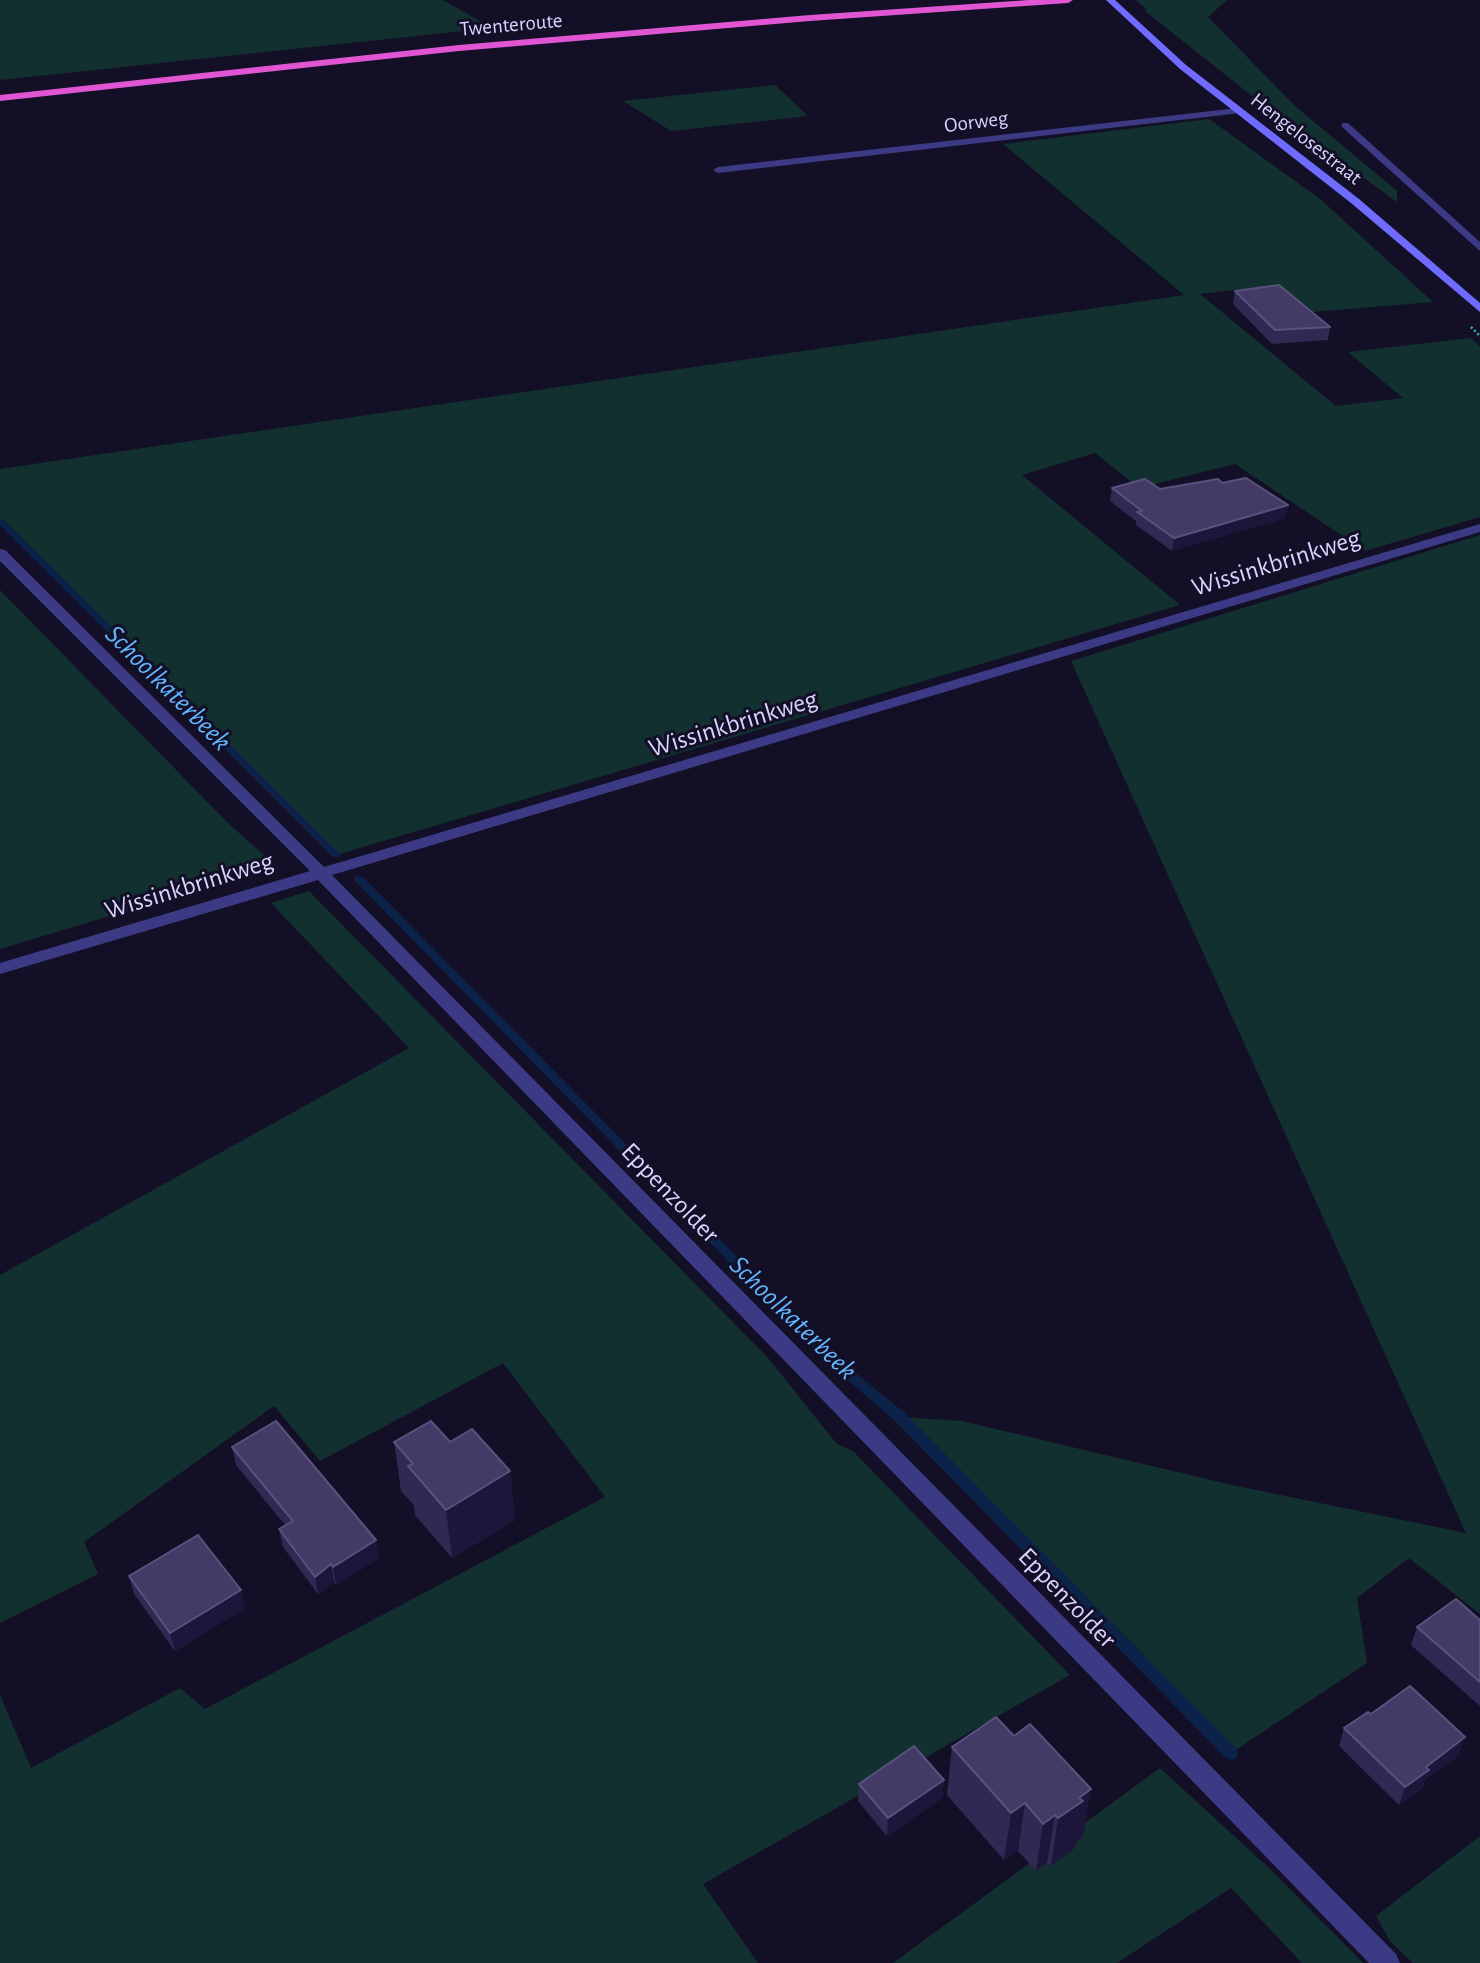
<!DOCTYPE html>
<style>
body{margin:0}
canvas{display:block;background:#130f26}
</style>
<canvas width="1480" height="1963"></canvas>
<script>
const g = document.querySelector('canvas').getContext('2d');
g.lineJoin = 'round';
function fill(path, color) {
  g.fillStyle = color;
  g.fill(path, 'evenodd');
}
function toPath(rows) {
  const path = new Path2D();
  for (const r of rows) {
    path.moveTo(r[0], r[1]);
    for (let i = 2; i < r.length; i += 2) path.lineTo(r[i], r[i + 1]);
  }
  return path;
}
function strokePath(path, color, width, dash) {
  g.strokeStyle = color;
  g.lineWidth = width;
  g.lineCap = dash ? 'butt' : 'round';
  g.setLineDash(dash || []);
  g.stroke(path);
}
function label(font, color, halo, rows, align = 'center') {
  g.font = font + ' "Alegreya Sans",sans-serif';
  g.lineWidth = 6;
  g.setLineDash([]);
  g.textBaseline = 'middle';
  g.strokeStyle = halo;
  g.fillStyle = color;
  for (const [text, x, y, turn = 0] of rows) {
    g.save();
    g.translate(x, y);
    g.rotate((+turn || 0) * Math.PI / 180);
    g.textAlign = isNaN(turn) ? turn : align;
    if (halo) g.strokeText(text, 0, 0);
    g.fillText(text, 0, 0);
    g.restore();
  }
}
const green = toPath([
 [0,0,443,0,492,28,0,80],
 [1136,0,1227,0,1208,17,1295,106,1397,191,1397,202,1266,107,1145,11,1146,9],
 [775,85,808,116,671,131,623,101],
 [1209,119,1319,198,1433,302,1300,313,1268,286,1200,294,1336,406,1403,398,1348,352,1471,338,1480,347,1480,517,1365,551,1235,464,1139,488,1095,453,1022,475,1180,605,336,855,0,519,0,469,1184,295,1003,144],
 [1480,535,1480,1614,1409,1558,1357,1598,1367,1663,1231,1753,900,1417,962,1421,1232,1485,1466,1533,1071,661],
 [0,590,227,822,276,866,0,949],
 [309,891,769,1359,836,1443,854,1452,1070,1675,703,1884,758,1963,0,1963,0,1695,31,1768,180,1688,205,1709,605,1497,503,1363,320,1461,274,1406,84,1542,98,1574,0,1623,0,1275,409,1048,271,903],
 [1160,1768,1270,1869,1363,1963,1302,1963,1231,1888,1117,1963,893,1963],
 [1480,1836,1480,1963,1413,1963,1390,1941,1376,1916]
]);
const stream = toPath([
 [0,519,3,519,339,853,341,855,339,857,333,857,0,525,0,519],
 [359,876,363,877,836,1357,905,1413,1236,1748,1238,1753,1236,1758,1231,1760,1226,1758,895,1421,828,1363,355,881,354,879,355,877,359,876]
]);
const path = toPath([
 [1471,327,1480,336]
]);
const service = toPath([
 [1342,123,1348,123,1480,242,1480,251,1342,127,1342,123]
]);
const minor = toPath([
 [1238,108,1243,111,1241,113,718,173,713,170,718,167,1238,108],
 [1480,524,1480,532,332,875,1396,1954,1400,1963,1369,1963,318,880,0,974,0,963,310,871,0,561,0,549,5,550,324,867,1480,524]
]);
const secondary = toPath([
 [1106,0,1115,0,1186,65,1359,199,1480,303,1480,312,1351,203,1180,69,1106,0]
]);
const trunk = toPath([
 [1029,0,1073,0,1068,3,810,21,459,51,0,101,0,95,459,45,810,15,1029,0]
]);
const wall = toPath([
 [1235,291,1330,327,1328,340,1272,344,1233,304],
 [1222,483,1288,505,1285,518,1172,551,1136,525,1136,521,1110,501,1112,488,1160,489],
 [394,1442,450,1442,510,1471,515,1520,452,1558,415,1515,414,1505,401,1491],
 [232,1447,379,1558,336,1585,334,1582,318,1594,283,1547,279,1529,285,1525,236,1465],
 [129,1576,245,1608,175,1651,134,1594],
 [1480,1620,1480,1706,1411,1645,1417,1627],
 [1371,1714,1459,1755,1425,1780,1423,1787,1399,1805,1339,1746,1344,1728],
 [996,1717,1083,1837,1076,1842,1074,1849,1051,1866,1047,1863,1036,1871,1018,1851,1004,1860,947,1795,952,1747],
 [944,1780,942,1798,887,1836,858,1801,859,1784]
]);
const shadedWall = toPath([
 [1288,505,1285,518,1172,551,1174,538],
 [510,1471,515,1520,452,1558,446,1510],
 [376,1540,379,1558,336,1585,333,1567],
 [331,1564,334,1582,318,1594,315,1577],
 [241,1590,245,1608,175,1651,170,1633],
 [1465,1737,1459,1755,1425,1780,1423,1787,1399,1805,1405,1787,1426,1767],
 [944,1780,942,1798,887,1836,888,1818],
 [1091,1789,1083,1837,1076,1842,1074,1849,1051,1866,1058,1818,1079,1798],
 [1025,1803,1018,1851,1004,1860,1011,1813],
 [1055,1815,1047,1863,1036,1871,1043,1824]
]);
const building = toPath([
 [1279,285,1330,327,1275,330,1235,291,1279,285],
 [1246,478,1288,505,1174,538,1137,512,1142,511,1112,488,1145,479,1160,489,1218,479,1222,483,1246,478],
 [276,1421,376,1540,333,1567,331,1564,315,1577,279,1529,293,1521,232,1447,276,1421],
 [431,1421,450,1442,472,1429,510,1471,446,1510,408,1466,413,1464,394,1442,431,1421],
 [198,1535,241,1590,170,1633,129,1576,198,1535],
 [1456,1599,1480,1620,1480,1682,1417,1627,1456,1599],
 [1410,1686,1465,1737,1426,1767,1429,1770,1405,1787,1344,1728,1368,1712,1371,1714,1410,1686],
 [996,1717,1014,1736,1030,1724,1091,1789,1079,1798,1083,1801,1058,1818,1055,1815,1043,1824,1025,1803,1011,1813,952,1747,996,1717],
 [914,1746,944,1780,888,1818,859,1784,914,1746]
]);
const farStreetnames = [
 ["Twenteroute",511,25,-5],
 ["Oorweg",976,122,-7],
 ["Hengelosestraat",1306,139,38]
];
const streetNames = [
 ["Wissinkbrinkweg",1276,563,-17],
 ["Wissinkbrinkweg",733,724,-17],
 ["Wissinkbrinkweg",189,886,-17],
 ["Eppenzolder",670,1193,46],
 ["Eppenzolder",1067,1598,46]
];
const waterNames = [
 ["Schoolkaterbeek",168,688,45],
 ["Schoolkaterbeek",793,1318,44]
];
fill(green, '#12302f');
fill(stream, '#0c2248');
strokePath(path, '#2fb8b0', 2.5, [2, 2.5]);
fill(service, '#3d3a85');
fill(minor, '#3d3a85');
fill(secondary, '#6f6bff');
fill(trunk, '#e055d1');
fill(wall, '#312854');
fill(shadedWall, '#1d163a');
fill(building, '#433a66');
strokePath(building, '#5a527e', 2);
label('21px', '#d9d4ff', '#130f26', farStreetnames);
label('26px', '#d9d4ff', '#130f26', streetNames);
label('italic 28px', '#62b6ff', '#130f26', waterNames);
</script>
